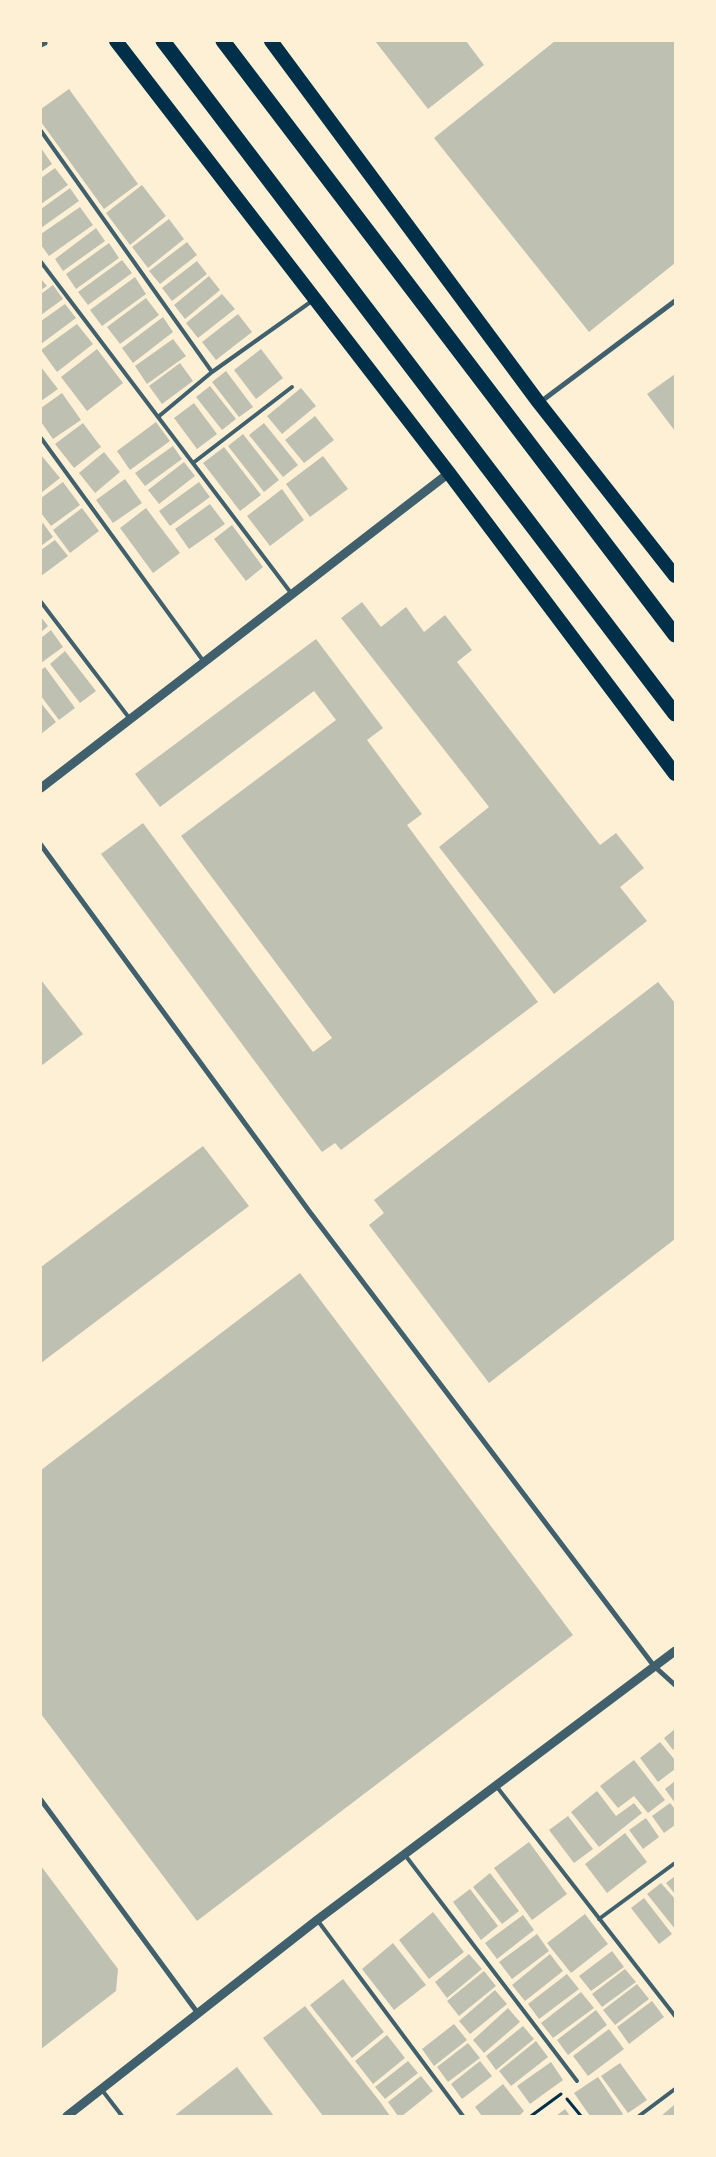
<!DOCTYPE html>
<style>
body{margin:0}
#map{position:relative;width:716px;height:2157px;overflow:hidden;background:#fdf0d5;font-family:"Fira Sans",sans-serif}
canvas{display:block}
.frame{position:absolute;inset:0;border:42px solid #fdf0d5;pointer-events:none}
</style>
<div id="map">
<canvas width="716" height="2157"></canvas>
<div class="frame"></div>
</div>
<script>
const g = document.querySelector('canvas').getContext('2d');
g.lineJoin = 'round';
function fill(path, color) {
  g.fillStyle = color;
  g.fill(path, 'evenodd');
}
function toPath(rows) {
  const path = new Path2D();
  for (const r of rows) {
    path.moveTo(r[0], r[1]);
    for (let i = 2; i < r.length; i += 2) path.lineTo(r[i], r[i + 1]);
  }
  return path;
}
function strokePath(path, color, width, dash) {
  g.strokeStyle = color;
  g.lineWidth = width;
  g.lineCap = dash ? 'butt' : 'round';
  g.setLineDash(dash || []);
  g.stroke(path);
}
const building = toPath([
 [375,41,466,41,484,65,428,109],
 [555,41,675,41,675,263,589,332,434,138],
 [69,89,138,184,104,209,41,122,41,109],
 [41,148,52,164,41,172],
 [55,168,68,185,41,204,41,178],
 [142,185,166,216,130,245,106,213],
 [70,188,79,201,41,228,41,209],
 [80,207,93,225,49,256,41,245,41,234],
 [169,219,184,239,148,268,132,247],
 [96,228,105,241,63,271,55,259],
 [187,242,197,255,160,284,149,271],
 [109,243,119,258,76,289,66,274],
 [122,260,132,273,88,305,78,292],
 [197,261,207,274,172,301,162,288],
 [209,276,220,290,185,319,174,305],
 [135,277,146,294,102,326,90,310],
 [41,279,47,286,41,290],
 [53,285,63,299,41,315,41,294],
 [222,294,235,309,198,338,186,323],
 [146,298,159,315,120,344,107,327],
 [65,304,76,318,41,344,41,321],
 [238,314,252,332,216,360,202,342],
 [163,317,173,332,133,363,122,348],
 [77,324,93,344,57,372,41,350],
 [173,339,186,356,147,384,135,366],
 [97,349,123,383,87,411,61,377],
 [261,349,283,378,256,399,234,370],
 [180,363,193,381,162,404,149,386],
 [41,367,58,389,41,401],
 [226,371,253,407,239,417,212,382],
 [675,374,675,431,647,394],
 [210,386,236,419,222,430,196,397],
 [301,388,316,406,282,434,267,416],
 [62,393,81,420,53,439,41,422,41,408],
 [194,403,217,434,197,449,174,418],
 [315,416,334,440,304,463,285,440],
 [156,422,170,441,130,470,117,451],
 [83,423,101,447,74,468,55,444],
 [264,423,298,465,283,477,249,435],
 [243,434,279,480,264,492,228,446],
 [173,446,182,459,145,486,135,473],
 [224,447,261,495,240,511,203,463],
 [104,452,120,472,95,493,79,473],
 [41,455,60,478,41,493],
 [323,456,348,489,310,517,286,484],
 [184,462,195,476,159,504,148,490],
 [125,479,142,503,113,523,96,500],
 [63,482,80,505,51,526,41,513,41,498],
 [199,482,210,497,170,526,159,511],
 [282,489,304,520,270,546,247,516],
 [210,504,225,524,189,549,175,529],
 [82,508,99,531,70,553,53,530],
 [146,508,180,553,153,573,120,528],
 [43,523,53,537,41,546,41,525],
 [232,525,263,567,246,581,214,539],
 [55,540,68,556,41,576,41,550],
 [362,602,381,627,406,607,424,632,445,615,472,650,457,662,600,845,616,833,644,868,620,887,647,921,554,994,439,847,489,807,341,618],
 [41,617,48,626,41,632],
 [51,630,63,647,41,663,41,638],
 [316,639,383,728,367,740,422,814,407,825,538,1002,341,1150,335,1143,322,1152,101,854,143,823,313,1052,332,1038,181,836,336,720,314,691,160,807,135,774],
 [65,651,96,691,80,703,50,664],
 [45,667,75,708,59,720,41,696,41,670],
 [41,703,56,722,41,734],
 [41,980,83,1034,41,1066],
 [658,982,675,1003,675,1239,489,1383,369,1225,384,1213,374,1200],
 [203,1146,249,1206,41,1363,41,1267],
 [300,1273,573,1635,197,1921,41,1714,41,1470],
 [675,1729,675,1748,673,1750,664,1738],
 [660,1742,675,1760,675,1769,658,1782,640,1758],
 [634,1760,665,1800,648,1813,634,1796,618,1808,600,1786],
 [675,1781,675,1803,665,1789],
 [597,1791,616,1816,634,1803,642,1813,599,1847,571,1812],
 [670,1803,675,1809,675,1825,664,1833,652,1816],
 [568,1816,593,1849,574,1863,549,1830],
 [646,1818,659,1837,643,1849,629,1830],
 [625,1833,647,1862,607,1893,585,1864],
 [529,1842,567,1894,532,1920,494,1868],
 [41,1866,118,1969,116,1991,41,2049],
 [490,1873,519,1911,502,1924,473,1887],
 [675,1876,675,1894,666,1883],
 [661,1883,675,1899,675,1929,647,1894],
 [470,1889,498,1926,481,1940,453,1902],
 [644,1898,672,1934,659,1944,631,1908],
 [433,1912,464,1952,429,1979,399,1940],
 [585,1914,608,1944,571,1973,547,1943],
 [523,1915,534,1930,497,1959,485,1943],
 [537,1934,549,1951,512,1979,499,1962],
 [393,1943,426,1985,394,2010,362,1969],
 [612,1951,624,1967,591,1991,579,1976],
 [469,1954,482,1969,447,1998,435,1982],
 [550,1954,563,1971,525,2001,512,1985],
 [625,1969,636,1982,602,2007,592,1994],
 [484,1971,496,1986,459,2016,447,2001],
 [567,1974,579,1989,539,2019,528,2004],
 [343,1979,384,2032,352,2058,310,2005],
 [637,1984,649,1999,615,2025,603,2010],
 [495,1990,507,2004,470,2034,459,2021],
 [581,1992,594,2008,553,2038,541,2023],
 [652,2001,664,2017,629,2044,617,2027],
 [305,2006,381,2103,390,2116,323,2116,294,2078,263,2038],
 [508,2008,520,2022,484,2053,473,2040],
 [596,2010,607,2025,568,2055,557,2040],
 [454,2024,467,2040,434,2066,422,2049],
 [523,2026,534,2039,496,2070,486,2056],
 [609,2029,624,2049,588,2076,573,2056],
 [387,2035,405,2058,373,2084,355,2061],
 [536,2041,548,2057,511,2086,499,2071],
 [468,2043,480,2058,448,2082,437,2067],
 [408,2061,418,2073,385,2099,375,2087],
 [480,2061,492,2076,462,2099,451,2084],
 [551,2062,563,2080,530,2104,517,2086],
 [620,2063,647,2100,628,2113,601,2076],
 [237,2067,274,2116,174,2116],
 [421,2076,433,2091,402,2116,398,2116,388,2102],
 [598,2077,623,2114,620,2116,590,2116,574,2093],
 [503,2084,524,2111,519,2116,482,2116,475,2107],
 [674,2105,675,2116,661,2116],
 [565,2109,570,2116,556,2116]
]);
const path = toPath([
 [567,2099,581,2116],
 [531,2116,561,2094]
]);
const service = toPath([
 [41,131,212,372],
 [41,262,291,593],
 [158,417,212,372,312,301],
 [41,438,204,662],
 [193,463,292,387],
 [41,602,130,719],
 [497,1787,675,2016],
 [405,1855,577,2081],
 [599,1919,675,1863],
 [318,1921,463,2116],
 [102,2090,122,2116],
 [639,2116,675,2089]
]);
const minor = toPath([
 [41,45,45,43],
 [539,403,675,301],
 [41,845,309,1211,654,1666,675,1685],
 [41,1800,197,2012]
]);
const tertiary = toPath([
 [41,788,449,473],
 [67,2116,317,1920,675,1651]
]);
const trunk = toPath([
 [116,41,449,473,675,774],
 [271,41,539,403,675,576]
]);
const motorway = toPath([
 [163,41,675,714],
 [223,41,675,635]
]);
fill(building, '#bec0b2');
strokePath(path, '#003049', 3);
strokePath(service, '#3f606c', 4);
strokePath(minor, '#3f606c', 5);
strokePath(tertiary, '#3f606c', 9);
strokePath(trunk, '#003049', 14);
strokePath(motorway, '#003049', 15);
</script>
